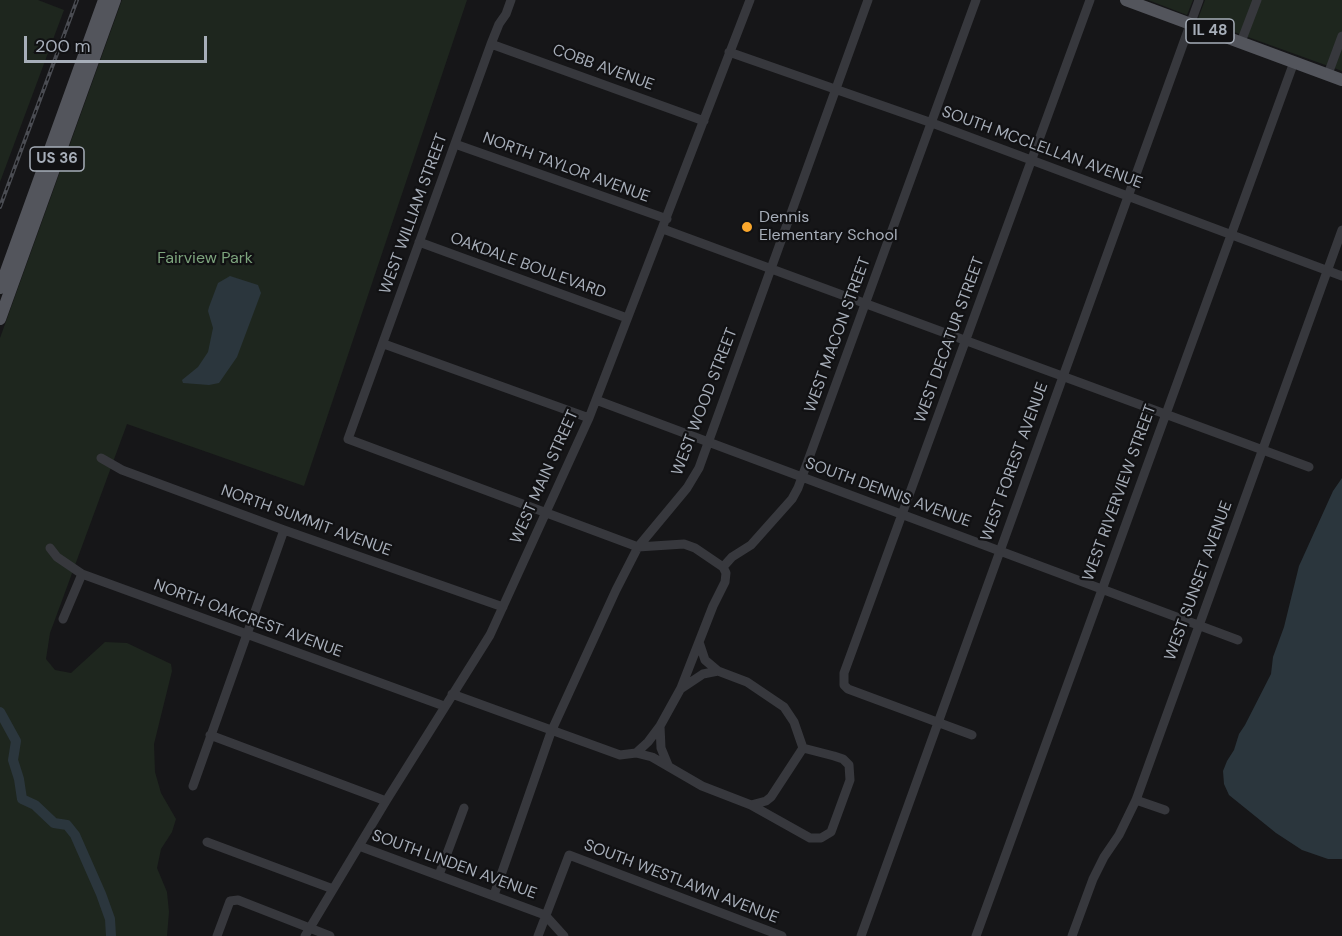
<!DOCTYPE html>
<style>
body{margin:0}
#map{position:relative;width:1342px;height:936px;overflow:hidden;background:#161618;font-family:"DM Sans",sans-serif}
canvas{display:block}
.scale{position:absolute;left:24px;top:36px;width:183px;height:27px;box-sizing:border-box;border:3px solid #a7aeb9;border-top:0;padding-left:8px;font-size:18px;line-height:21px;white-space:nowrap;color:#a7aeb9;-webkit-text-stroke:4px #111113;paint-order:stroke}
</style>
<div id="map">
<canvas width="1342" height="936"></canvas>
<div class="scale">200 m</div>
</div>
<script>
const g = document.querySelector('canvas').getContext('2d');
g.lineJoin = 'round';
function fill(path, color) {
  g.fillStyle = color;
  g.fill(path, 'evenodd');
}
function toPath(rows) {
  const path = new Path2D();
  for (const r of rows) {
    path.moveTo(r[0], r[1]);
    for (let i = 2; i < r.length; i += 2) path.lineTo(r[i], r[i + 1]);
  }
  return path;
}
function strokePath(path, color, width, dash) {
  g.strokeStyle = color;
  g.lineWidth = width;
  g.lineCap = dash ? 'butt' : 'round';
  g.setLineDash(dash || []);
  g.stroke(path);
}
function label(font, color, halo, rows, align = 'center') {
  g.font = font + ' "DM Sans",sans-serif';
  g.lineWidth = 4.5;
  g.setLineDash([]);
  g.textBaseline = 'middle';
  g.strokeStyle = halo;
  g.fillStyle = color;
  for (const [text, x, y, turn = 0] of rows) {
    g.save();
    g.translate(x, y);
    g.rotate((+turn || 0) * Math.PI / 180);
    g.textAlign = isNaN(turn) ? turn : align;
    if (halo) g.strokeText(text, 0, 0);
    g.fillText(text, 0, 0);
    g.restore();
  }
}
const green = toPath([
 [0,0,38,0,64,10,0,182],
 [122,0,467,0,304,486,127,424,50,633,46,659,55,670,71,673,105,642,127,643,171,664,172,671,154,744,155,772,161,793,176,819,172,832,161,849,157,868,167,892,169,912,167,936,0,936,0,338],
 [1148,0,1193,0,1187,15],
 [1205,0,1342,0,1342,71,1198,19]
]);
const water = toPath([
 [230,276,258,285,261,293,237,357,219,383,209,385,183,383,182,380,198,367,208,352,213,328,208,311,209,307,218,283],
 [1342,478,1342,859,1328,859,1302,850,1276,833,1229,795,1224,784,1223,771,1227,761,1234,750,1239,734,1245,725,1271,674,1273,657,1284,627,1299,566,1333,491]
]);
const river = toPath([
 [0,712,16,741,13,760,19,779,22,799,35,805,54,823,67,825,75,835,101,894,110,919,111,936]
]);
const minor = toPath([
 [511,0,506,14,499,24,491,44,348,439,638,547,684,544,695,548,723,567],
 [1241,42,1257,0],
 [491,44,704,121],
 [729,52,932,123,1342,276],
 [1328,74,1342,36],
 [455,144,667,219],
 [663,229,1309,467],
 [419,242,627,318],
 [384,344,589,418],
 [596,400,1238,640],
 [101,458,122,470,284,530,503,607],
 [50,548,57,557,82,574,444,706],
 [63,619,82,574],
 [699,642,705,660,718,671],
 [452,694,620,755,636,753,652,757,702,786,751,805,766,801,771,797,803,748,794,722,784,707,747,682,718,671,703,674,682,688],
 [210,735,386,801],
 [972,735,848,689,844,685,844,673,1090,0],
 [636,753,648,742,660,726],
 [668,765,661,748,660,726,681,688,713,606,725,582,726,573,723,567,732,557,751,545,792,499,798,488,976,0],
 [193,786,284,530],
 [1136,800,1165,810],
 [751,805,810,838,821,838,831,832,850,780,849,765,843,759,834,756,803,748],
 [207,842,333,889],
 [359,846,545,915,564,936],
 [439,875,464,808],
 [494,895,551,732,616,590,638,547,687,488,699,468,868,0],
 [217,936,230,901,238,900,330,936],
 [305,936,386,801,490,635,589,418,750,0],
 [538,936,569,855,782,936],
 [861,936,1199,0],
 [976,936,1294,62],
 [1072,936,1093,879,1104,857,1119,835,1136,800,1342,230]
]);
const major = toPath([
 [1126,0,1342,80],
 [0,288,104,0],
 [0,319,115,0]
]);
const rail = toPath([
 [0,207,77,0]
]);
const markers = [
 [747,227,6,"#faa72c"]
];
const shields = [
 [1210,31,48],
 [57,159,54]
];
const shieldNames = [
 ["IL 48",1210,31],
 ["US 36",57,159]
];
const streetNames = [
 ["COBB AVENUE",603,68,20],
 ["SOUTH MCCLELLAN AVENUE",1042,148,20],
 ["NORTH TAYLOR AVENUE",566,168,20],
 ["WEST WILLIAM STREET",414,214,-70],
 ["OAKDALE BOULEVARD",528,266,20],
 ["WEST MACON STREET",838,335,-70],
 ["WEST DECATUR STREET",950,340,-70],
 ["WEST WOOD STREET",705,402,-69],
 ["WEST FOREST AVENUE",1015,462,-70],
 ["WEST MAIN STREET",545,477,-66],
 ["SOUTH DENNIS AVENUE",888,493,20],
 ["WEST RIVERVIEW STREET",1120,493,-70],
 ["NORTH SUMMIT AVENUE",306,521,20],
 ["WEST SUNSET AVENUE",1199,581,-70],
 ["NORTH OAKCREST AVENUE",248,619,20],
 ["SOUTH LINDEN AVENUE",454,865,20],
 ["SOUTH WESTLAWN AVENUE",681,882,21]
];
const poiNames = [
 ["Dennis",759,218],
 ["Elementary School",759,236]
];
const parkNames = [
 ["Fairview Park",205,259]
];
fill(green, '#1e261e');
fill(water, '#2b363d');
strokePath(river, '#2b363d', 10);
strokePath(minor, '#37383d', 9);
strokePath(major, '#53555c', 12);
strokePath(rail, '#4a4c52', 4);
strokePath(rail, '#111113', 1.5, [4.5]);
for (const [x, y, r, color] of markers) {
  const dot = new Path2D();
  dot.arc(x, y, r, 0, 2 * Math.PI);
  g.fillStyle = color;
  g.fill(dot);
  strokePath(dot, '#111113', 2);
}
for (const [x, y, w] of shields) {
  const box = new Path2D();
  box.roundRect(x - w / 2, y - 12, w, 24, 4.5);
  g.fillStyle = '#111113';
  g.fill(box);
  strokePath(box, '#a7aeb9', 1.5);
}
label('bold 15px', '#a7aeb9', null, shieldNames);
label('16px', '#a7aeb9', '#111113', streetNames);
label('16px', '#a7aeb9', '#111113', poiNames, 'left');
label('16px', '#7da47d', '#111113', parkNames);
</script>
